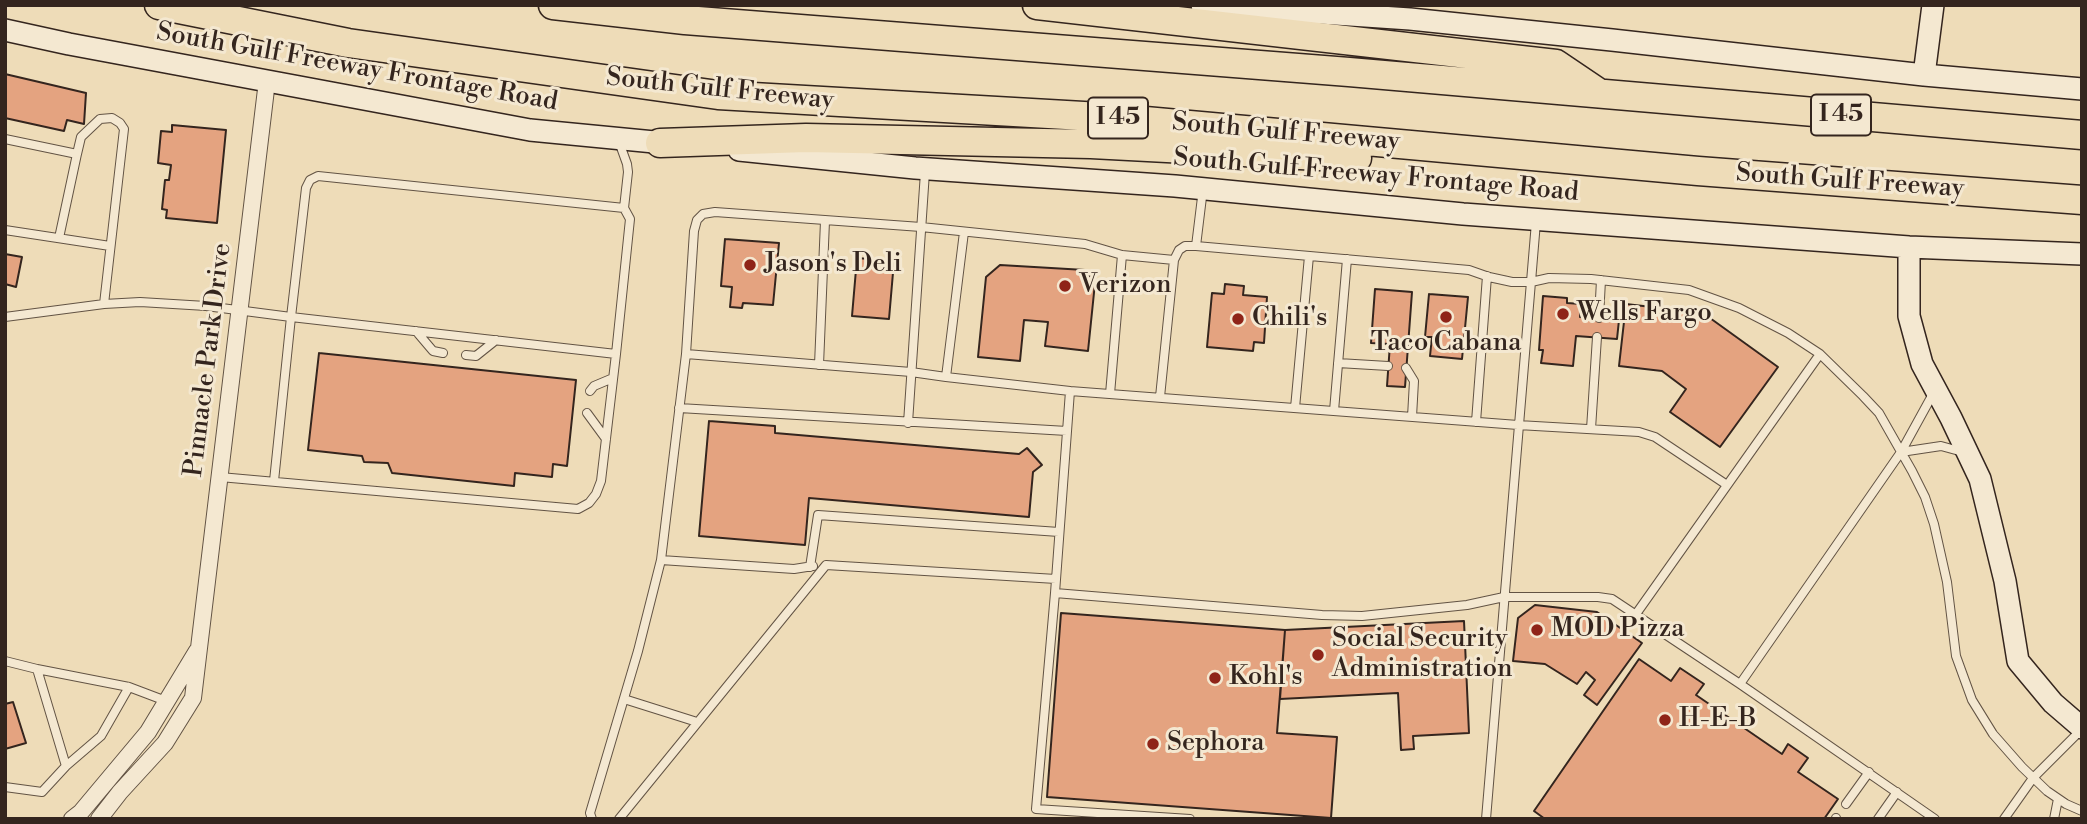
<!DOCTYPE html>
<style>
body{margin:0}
#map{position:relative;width:2087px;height:824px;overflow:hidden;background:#eedcb8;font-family:"Libre Bodoni",serif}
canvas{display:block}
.frame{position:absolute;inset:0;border:7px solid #34251e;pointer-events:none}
</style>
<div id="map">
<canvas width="2087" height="824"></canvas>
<div class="frame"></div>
</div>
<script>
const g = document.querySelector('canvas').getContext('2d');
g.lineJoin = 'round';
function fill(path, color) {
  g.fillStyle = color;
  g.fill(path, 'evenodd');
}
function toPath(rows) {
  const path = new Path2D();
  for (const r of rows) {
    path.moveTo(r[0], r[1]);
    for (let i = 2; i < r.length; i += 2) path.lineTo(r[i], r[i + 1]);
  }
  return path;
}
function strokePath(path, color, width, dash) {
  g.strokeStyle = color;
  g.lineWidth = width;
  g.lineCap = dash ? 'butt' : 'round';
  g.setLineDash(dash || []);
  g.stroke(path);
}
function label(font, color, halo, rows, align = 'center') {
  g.font = font + ' "Libre Bodoni",serif';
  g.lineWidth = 6;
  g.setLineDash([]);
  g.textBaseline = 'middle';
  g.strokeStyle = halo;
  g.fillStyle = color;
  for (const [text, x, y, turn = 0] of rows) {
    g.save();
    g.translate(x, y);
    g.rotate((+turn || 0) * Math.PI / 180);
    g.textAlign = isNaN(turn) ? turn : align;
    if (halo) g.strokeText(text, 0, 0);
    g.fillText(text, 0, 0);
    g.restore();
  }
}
const building = toPath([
 [5,74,86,93,84,124,67,120,64,131,5,118,5,74],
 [172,125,226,130,217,223,166,218,167,210,162,209,165,180,169,180,171,165,158,163,161,131,172,132,172,125],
 [725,239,779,243,773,305,743,303,742,308,730,307,732,287,721,286,725,239],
 [5,254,22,257,16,287,5,284,5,254],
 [857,258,894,261,889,319,852,316,857,258],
 [1000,265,1085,270,1095,283,1088,351,1045,346,1048,322,1024,320,1020,361,978,357,986,277,1000,265],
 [1225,284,1244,286,1243,295,1267,297,1264,343,1254,342,1253,351,1207,347,1212,293,1224,294,1225,284],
 [1375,289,1412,292,1405,387,1387,386,1390,344,1371,343,1375,289],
 [1429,294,1468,297,1462,359,1430,356,1432,337,1425,337,1429,294],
 [1543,296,1567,298,1567,303,1581,304,1580,317,1619,320,1617,339,1576,336,1573,366,1541,363,1543,350,1539,350,1543,296],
 [1626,304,1703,313,1778,367,1720,447,1670,412,1686,389,1662,371,1619,366,1626,304],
 [319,353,576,380,567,466,553,464,552,477,515,473,514,486,392,473,388,463,364,462,362,456,308,450,319,353],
 [709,421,775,426,775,433,1019,454,1027,448,1042,465,1033,472,1029,517,809,498,805,545,699,536,709,421],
 [1535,605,1597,612,1642,643,1597,705,1584,695,1595,680,1586,672,1577,684,1545,664,1513,661,1518,618,1535,605],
 [1061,613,1285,630,1277,733,1337,737,1331,818,1047,797,1061,613],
 [1464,621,1469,733,1413,736,1414,749,1401,750,1398,693,1280,699,1285,630,1464,621],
 [1639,659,1671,681,1680,668,1704,684,1696,695,1782,754,1788,744,1808,758,1798,772,1838,799,1824,819,1545,819,1534,811,1639,659],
 [13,702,26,743,5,749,5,704,13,702]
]);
const lane = toPath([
 [5,139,77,154,81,137,100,119,112,118,120,123,124,129,104,304],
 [618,139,627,164,628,172,624,208],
 [5,230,110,246],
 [59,238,77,154],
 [1196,246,1469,270,1489,277,1512,282,1531,282,1549,278,1591,279,1689,290,1739,308,1788,333,1820,354,1863,396,1879,413,1912,471,1925,497,1934,524,1947,582,1956,656,1972,700,1993,734,2022,767,2047,791,2066,804,2082,811],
 [1122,255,1174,260],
 [5,317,104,304,140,302,206,306,291,317,306,188,310,180,318,176,624,208,630,219,616,354,601,481,596,494,589,503,578,509,220,477],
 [1599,318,1601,280],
 [416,331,433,351,443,353],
 [686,354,694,231,697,220,703,214,715,212,921,227,1085,244,1122,255,1110,394],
 [466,355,476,356,496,340],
 [1338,363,1388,366],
 [819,365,825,221],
 [1406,368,1414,381,1412,417],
 [946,377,1070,391],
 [590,391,594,386,613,378],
 [1160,397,1174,260,1179,250,1185,246,1196,246,1203,189],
 [679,408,1067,431],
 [1295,408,1309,256],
 [1334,411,1347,259],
 [587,413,606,439],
 [1476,422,1487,276],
 [908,423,925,172],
 [1591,429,1597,337],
 [1901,452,1941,446,1963,452],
 [274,481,291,317,616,354],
 [1727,485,1655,437,1639,432,1518,425,1070,391,1055,593,1322,615,1362,616,1467,605,1504,597,1598,597,1612,599,1740,684,1935,819],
 [661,560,794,569,813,566],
 [810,567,818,515,1059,532],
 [1055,593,1036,809,1190,819],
 [1636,614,1820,354],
 [5,661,37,669],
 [1740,684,1901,452,1934,392],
 [129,687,101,736,66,766,37,669,129,687,166,701],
 [624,699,697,722],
 [5,787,42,792,66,766],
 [1846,804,1869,772],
 [592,819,590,813,638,651,661,560,686,354,911,372,946,377,964,232],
 [619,819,826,565,1056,579],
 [1486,819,1536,222],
 [1836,819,1836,818],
 [1878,819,1897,792],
 [2004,819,2033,778,2082,729],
 [2054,819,2058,799]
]);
const street = toPath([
 [72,819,81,812,148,732,197,651],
 [99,819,120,792,165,743,193,698,267,81]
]);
const secondary = toPath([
 [1202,5,1410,19,1612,40,1924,75,2082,89],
 [5,30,69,44,530,130,675,144],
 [1924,75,1933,5],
 [739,150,915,168,1175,186,1463,214,1909,247,2082,254],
 [1909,247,1909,316,1922,364,1951,418,1980,479,2005,581,2018,661,2053,703,2082,728]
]);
const highway = toPath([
 [159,5,348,43,718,95,1101,117,1698,171,2082,200],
 [553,5,685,20,1349,72,2082,135],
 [1037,5,1556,64,1599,93],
 [660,143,806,138,1091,144,1357,158]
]);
const markers = [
 [750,265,7,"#8f2418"],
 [1065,286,7,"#8f2418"],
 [1563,314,7,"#8f2418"],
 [1446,317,7,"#8f2418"],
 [1238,319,7,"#8f2418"],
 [1537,630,7,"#8f2418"],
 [1318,655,7,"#8f2418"],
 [1215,678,7,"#8f2418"],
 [1665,720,7,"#8f2418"],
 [1153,744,7,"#8f2418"]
];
const shields = [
 [1841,115,60],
 [1118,118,60]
];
const shieldNames = [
 ["I 45",1841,115],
 ["I 45",1118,118]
];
const streetNames = [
 ["South Gulf Freeway Frontage Road",357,68,10],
 ["South Gulf Freeway",720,90,6],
 ["South Gulf Freeway",1286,133,5],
 ["South Gulf Freeway Frontage Road",1376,176,5],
 ["South Gulf Freeway",1850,182,4],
 ["Pinnacle Park Drive",209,360,-83]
];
const poiNames = [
 ["Jason's Deli",764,265],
 ["Verizon",1079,286],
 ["Wells Fargo",1577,314],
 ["Chili's",1252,319],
 ["Taco Cabana",1446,344,"center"],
 ["MOD Pizza",1551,630],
 ["Social Security",1332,640],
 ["Administration",1332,670],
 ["Kohl's",1229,678],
 ["H-E-B",1679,720],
 ["Sephora",1167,744]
];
fill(building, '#e4a380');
strokePath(building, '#34251e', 2);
strokePath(lane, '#625344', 10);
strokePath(street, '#625344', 18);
strokePath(secondary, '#34251e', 24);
strokePath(highway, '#34251e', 31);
strokePath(lane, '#f4e8d1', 8);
strokePath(street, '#f4e8d1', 16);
strokePath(secondary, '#f4e8d1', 21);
strokePath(highway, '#eedcb8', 28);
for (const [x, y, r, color] of markers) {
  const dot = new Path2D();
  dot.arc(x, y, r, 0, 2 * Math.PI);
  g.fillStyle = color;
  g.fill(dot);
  strokePath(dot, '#f4e8d1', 2.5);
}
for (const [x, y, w] of shields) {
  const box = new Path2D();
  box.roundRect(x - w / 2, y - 20.5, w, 41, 5);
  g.fillStyle = '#f4e8d1';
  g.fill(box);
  strokePath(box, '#34251e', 2);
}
label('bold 24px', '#34251e', null, shieldNames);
label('26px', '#34251e', '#f4e8d1', streetNames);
label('26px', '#34251e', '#f4e8d1', poiNames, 'left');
</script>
